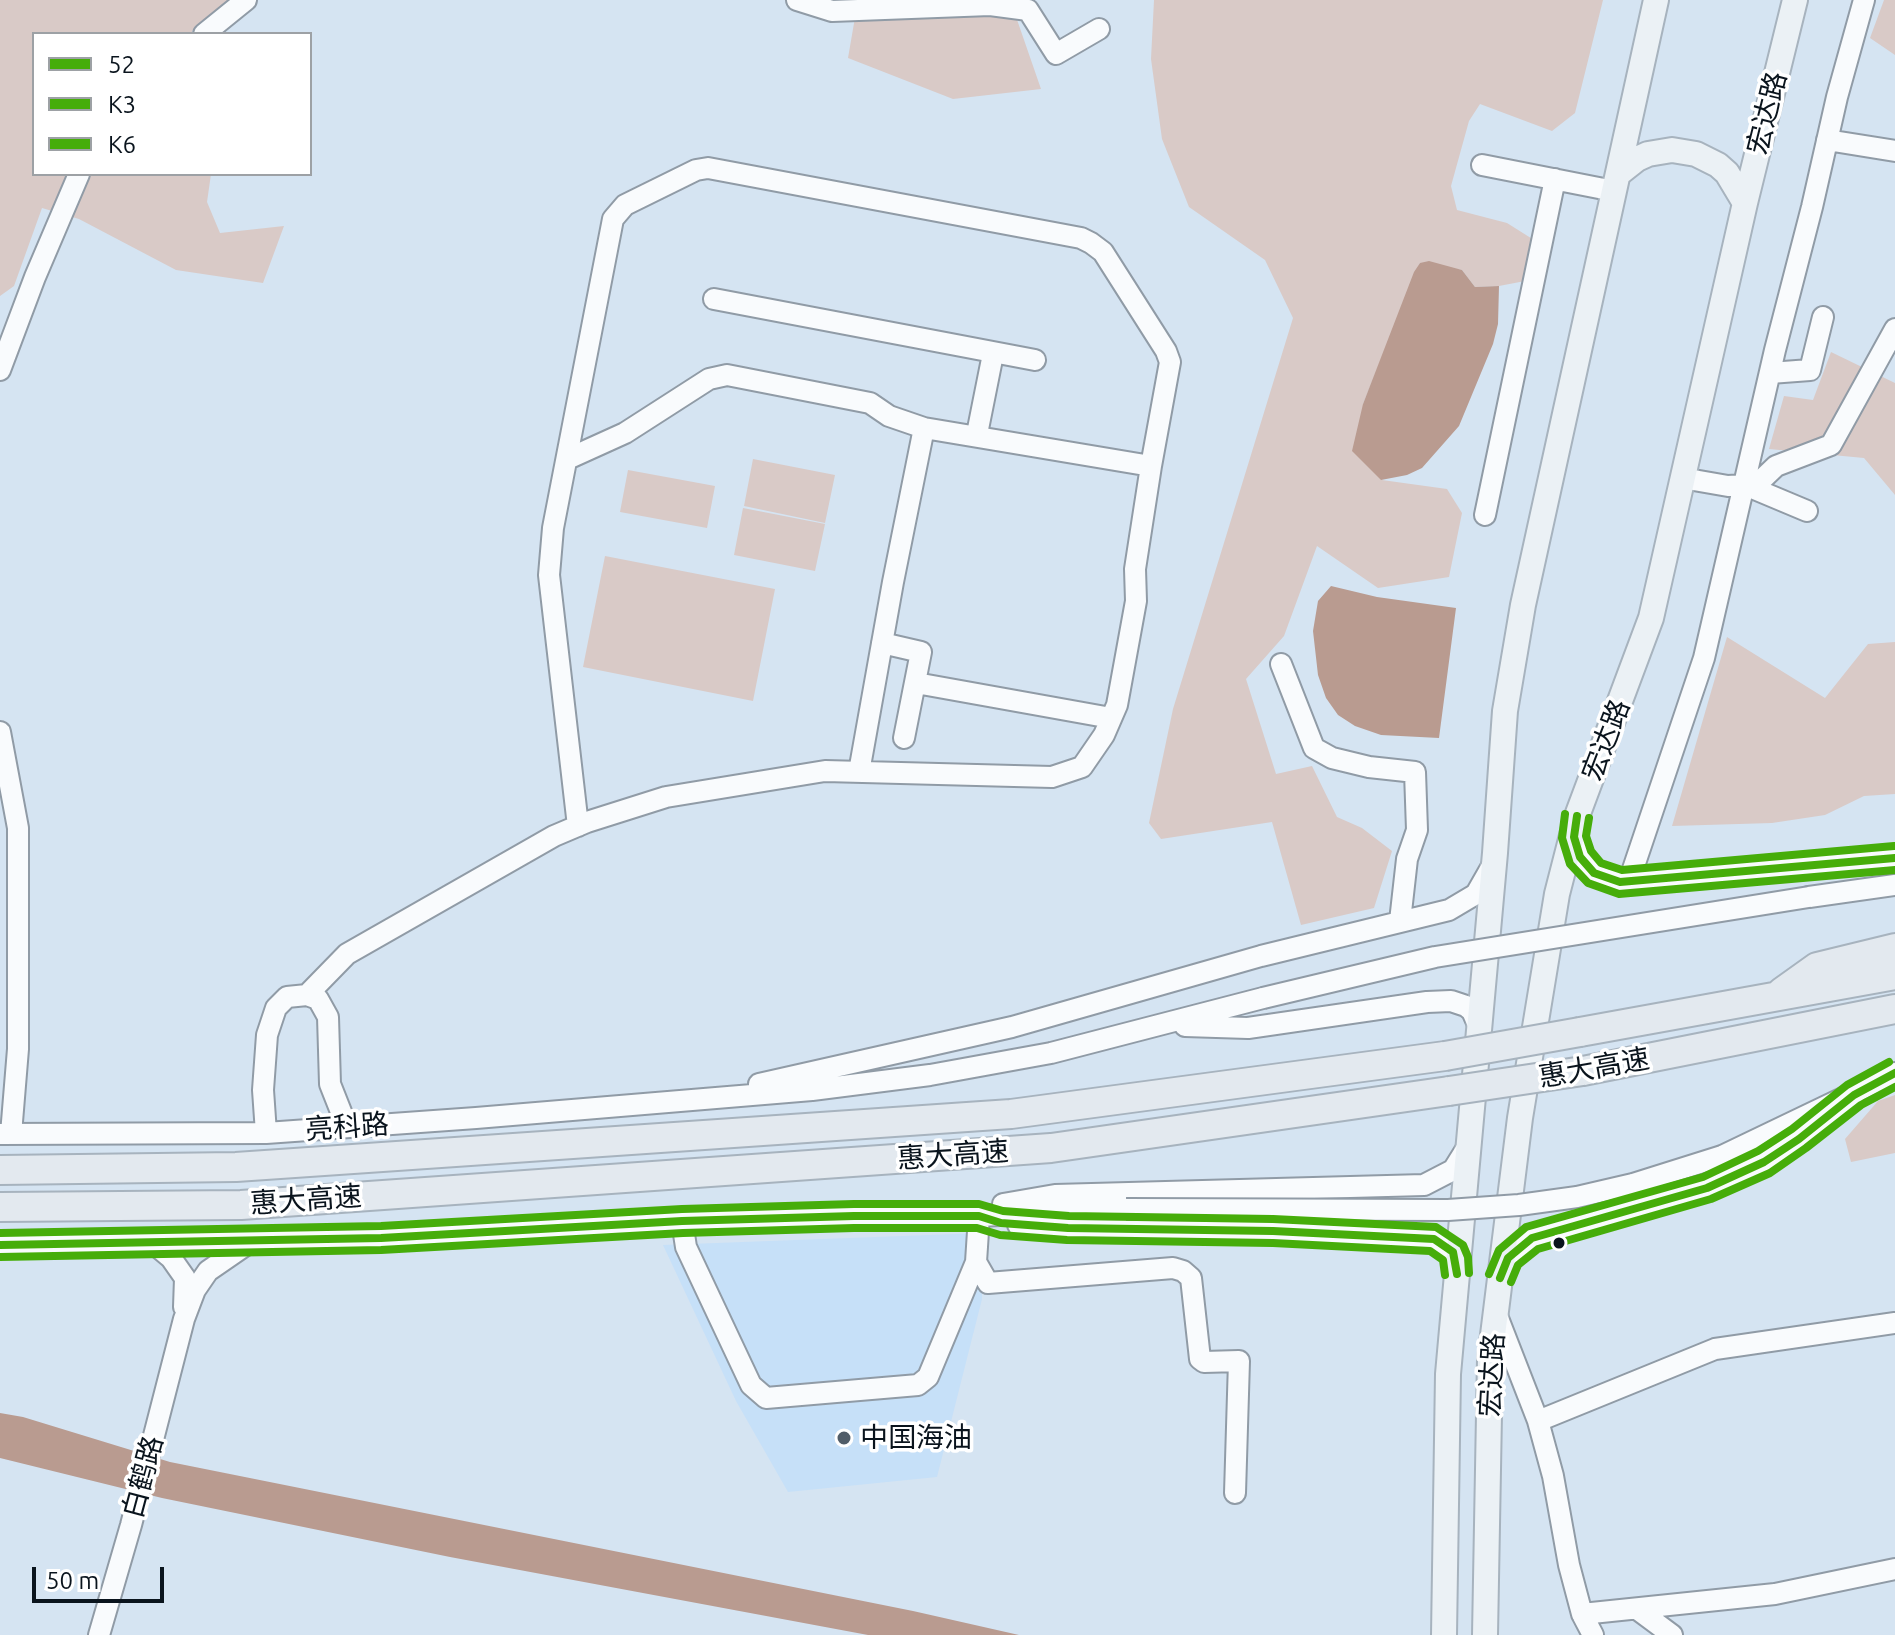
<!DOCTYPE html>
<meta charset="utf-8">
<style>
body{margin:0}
#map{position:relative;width:1895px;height:1635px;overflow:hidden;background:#d5e4f2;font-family:Ubuntu,sans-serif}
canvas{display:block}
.legend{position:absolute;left:32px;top:32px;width:280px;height:144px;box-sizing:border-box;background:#fff;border:2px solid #9da1a5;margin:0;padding:10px 14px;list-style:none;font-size:24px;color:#0a141d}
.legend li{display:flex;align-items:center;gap:16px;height:40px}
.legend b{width:40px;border:2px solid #9da1a5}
.scale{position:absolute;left:32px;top:1567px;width:132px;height:36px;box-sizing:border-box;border:4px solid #0a141d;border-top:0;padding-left:10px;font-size:24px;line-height:28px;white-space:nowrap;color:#0a141d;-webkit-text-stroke:6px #fff;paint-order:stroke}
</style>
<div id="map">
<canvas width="1895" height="1635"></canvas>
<ul class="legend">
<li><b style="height:10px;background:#46ad0a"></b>52</li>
<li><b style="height:10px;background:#46ad0a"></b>K3</li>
<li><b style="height:10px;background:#46ad0a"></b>K6</li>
</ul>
<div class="scale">50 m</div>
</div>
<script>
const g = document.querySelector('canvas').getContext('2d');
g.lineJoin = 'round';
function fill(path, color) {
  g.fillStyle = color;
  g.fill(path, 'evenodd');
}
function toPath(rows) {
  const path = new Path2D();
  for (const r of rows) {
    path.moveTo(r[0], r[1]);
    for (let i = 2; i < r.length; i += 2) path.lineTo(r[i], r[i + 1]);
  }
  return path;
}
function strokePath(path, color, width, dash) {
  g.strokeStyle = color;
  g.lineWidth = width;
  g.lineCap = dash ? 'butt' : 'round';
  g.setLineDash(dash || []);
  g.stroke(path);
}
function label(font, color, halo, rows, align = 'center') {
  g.font = font + ' Ubuntu,"Noto Sans SC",sans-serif';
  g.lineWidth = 7;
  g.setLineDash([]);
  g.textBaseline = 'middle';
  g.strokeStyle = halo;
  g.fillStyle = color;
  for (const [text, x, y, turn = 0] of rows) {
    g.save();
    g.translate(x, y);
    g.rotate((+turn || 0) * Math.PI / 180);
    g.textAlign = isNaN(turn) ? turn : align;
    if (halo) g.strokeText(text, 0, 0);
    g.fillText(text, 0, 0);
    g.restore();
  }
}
const built = toPath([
 [982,1233,982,1299,937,1477,788,1492,736,1401,663,1245]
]);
const green = toPath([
 [0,0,230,0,192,31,192,34,34,34,34,174,211,174,207,202,220,233,284,226,263,283,176,270,79,219,42,208,14,286,0,296],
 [858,0,1014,11,1041,89,953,99,848,58],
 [1154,0,1603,0,1575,113,1552,131,1480,104,1469,121,1451,186,1457,210,1507,223,1534,240,1525,281,1499,286,1475,287,1462,270,1420,263,1363,404,1382,480,1447,489,1462,513,1449,577,1378,588,1317,546,1284,636,1246,679,1276,774,1312,766,1337,817,1362,828,1392,851,1374,908,1301,925,1272,822,1161,839,1149,823,1173,709,1293,318,1265,260,1189,207,1162,139,1151,59],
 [1884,0,1895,0,1895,55,1870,38],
 [1831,352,1895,383,1895,495,1864,458,1769,449,1784,396,1813,400],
 [753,459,835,475,825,523,744,506],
 [628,470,715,486,707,528,620,512],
 [743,508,825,524,815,571,734,555],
 [605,556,775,589,753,701,583,667],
 [1727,637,1825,698,1868,644,1895,642,1895,794,1864,796,1825,815,1772,823,1672,826],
 [1895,1095,1895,1153,1851,1162,1845,1139,1878,1101]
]);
const water = toPath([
 [1429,261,1462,270,1475,287,1499,286,1498,324,1493,344,1459,426,1422,468,1407,475,1381,480,1352,451,1363,404,1414,272,1420,263],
 [1331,586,1377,597,1456,608,1439,738,1381,735,1355,726,1338,715,1326,698,1318,675,1313,631,1318,601],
 [0,1413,23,1417,170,1462,913,1611,1019,1635,868,1635,450,1557,162,1498,0,1458]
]);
const minor = toPath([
 [797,0,832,11,990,5,1028,10,1056,54,1099,29],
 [204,34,246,0],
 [1827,140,1895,151],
 [1482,165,1614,191],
 [714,299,1035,360],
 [0,370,35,277,79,174],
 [1770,373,1810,370,1823,317],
 [977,434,993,354],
 [568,457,572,457,625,433,709,379,727,375,870,403,889,416,924,428],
 [1682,478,1728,486,1745,485,1807,511],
 [1753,488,1776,466,1831,445,1895,329],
 [1485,515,1555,179],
 [882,643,921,652,904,738],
 [1281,664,1314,748,1332,758,1369,767,1415,772,1417,830,1407,859,1400,921],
 [916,683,1111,718],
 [0,732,18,828,18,1049,11,1134],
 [578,826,549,575,553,528,613,219,625,205,696,170,708,168,1081,238,1091,243,1103,252,1166,351,1170,362,1151,466],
 [1575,831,1576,847,1586,866,1602,878,1620,882,1895,858],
 [1629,881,1704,658,1775,350,1812,207,1837,97,1864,0],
 [1809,897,1895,885],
 [307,995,347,954,554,836,587,822,666,797,825,771,1052,777,1082,767,1104,735,1117,705,1136,601,1135,569,1151,466,924,428,893,582,859,772],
 [1185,1026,1248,1028,1427,1002,1451,1001,1466,1006,1472,1011,1479,1027],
 [759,1084,1012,1027,1261,956,1449,910,1476,894,1492,866],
 [266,1133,263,1090,267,1035,276,1008,287,997,307,995,318,999,328,1017,330,1084,347,1127],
 [0,1134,266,1133,476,1118,812,1090,930,1075,1051,1053,1263,998],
 [1722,1156,1895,1073],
 [1003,1204,1055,1195,1424,1185,1453,1170,1468,1146],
 [682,1221,686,1247,751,1385,766,1398,918,1385,928,1377,976,1262,979,1216],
 [1018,1225,1068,1228,1273,1231,1434,1239,1453,1252,1457,1271],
 [153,1243,171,1258,185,1278,184,1307],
 [0,1245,381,1238,682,1221,854,1216,958,1217,1126,1209],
 [976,1262,988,1283,1173,1268,1183,1271,1191,1278,1200,1359,1204,1362,1239,1361,1235,1493],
 [1502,1272,1515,1250,1532,1238,1707,1188,1764,1162,1799,1139,1854,1095],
 [1496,1313,1538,1421,1553,1476,1569,1565,1582,1614,1593,1635],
 [1538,1421,1715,1349,1895,1323],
 [1637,1609,1672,1635],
 [1582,1614,1775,1594,1895,1569],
 [99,1635,131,1525,184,1319,195,1290,208,1271,253,1240]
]);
const major = toPath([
 [1618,174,1637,159,1648,154,1672,150,1696,154,1718,165,1727,173,1745,203],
 [1444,1635,1448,1374,1495,853,1505,711,1523,605,1656,0],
 [1485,1635,1490,1359,1520,1118,1557,894,1577,816,1651,618,1745,203,1795,0]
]);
const highway = toPath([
 [1782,992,1817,967,1895,948],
 [1580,1032,1895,975],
 [1583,1071,1895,1009],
 [0,1170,236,1167,1011,1114,1445,1056],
 [0,1207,241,1205,1051,1148,1449,1091]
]);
const minorBridge = toPath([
 [1263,998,1435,957,1809,897],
 [1126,1209,1448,1210,1519,1205,1577,1197,1633,1184,1722,1156]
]);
const highwayBridge = toPath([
 [1445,1056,1580,1032],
 [1449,1091,1583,1071]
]);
const bus1 = toPath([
 [1577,816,1574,837,1580,857,1594,873,1620,882,1895,858],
 [0,1245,381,1238,682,1221,854,1216,979,1216,1001,1223,1068,1228,1273,1231,1434,1239,1453,1252,1457,1274],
 [1500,1278,1508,1258,1532,1238,1707,1188,1764,1162,1799,1139,1854,1095,1895,1073]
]);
const bus2 = toPath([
 [1565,814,1562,838,1570,864,1588,883,1619,894,1895,870],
 [0,1257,381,1250,683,1233,854,1228,977,1228,1000,1235,1067,1240,1273,1243,1430,1251,1443,1260,1445,1275],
 [1511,1282,1518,1265,1538,1249,1711,1199,1770,1173,1806,1148,1861,1105,1895,1087]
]);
const bus3 = toPath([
 [1589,818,1586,836,1591,851,1601,863,1622,870,1894,846],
 [0,1233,381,1226,682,1209,854,1204,979,1204,1003,1211,1069,1216,1273,1219,1436,1227,1463,1245,1468,1257,1469,1273],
 [1489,1274,1499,1250,1526,1227,1703,1177,1758,1151,1792,1129,1847,1085,1889,1062]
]);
const markers = [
 [1559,1243,7,"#0a141d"],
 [844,1438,8,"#515d68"]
];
const streetNames = [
 ["宏达路",1767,113,-76],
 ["宏达路",1606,740,-69],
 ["惠大高速",1594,1068,-10],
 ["亮科路",347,1127,-4],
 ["惠大高速",953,1155,-4],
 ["惠大高速",306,1200,-4],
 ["宏达路",1492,1375,-87],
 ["白鹤路",143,1477,-75]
];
const poiNames = [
 ["中国海油",860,1438]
];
fill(built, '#c6e0f8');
fill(green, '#d9cac7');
fill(water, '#b99b90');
strokePath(minor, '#909ba6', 24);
strokePath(major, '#a7b3be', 28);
strokePath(highway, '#a7b3be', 32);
strokePath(minor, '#f9fbfd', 20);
strokePath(major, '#ebf1f5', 24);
strokePath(highway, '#e3e9ef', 28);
strokePath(minorBridge, '#909ba6', 24, []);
strokePath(highwayBridge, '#a7b3be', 32, []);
strokePath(minorBridge, '#f9fbfd', 20);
strokePath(highwayBridge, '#e3e9ef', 28);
strokePath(bus1, '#46ad0a', 8);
strokePath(bus2, '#46ad0a', 8);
strokePath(bus3, '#46ad0a', 8);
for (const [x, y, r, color] of markers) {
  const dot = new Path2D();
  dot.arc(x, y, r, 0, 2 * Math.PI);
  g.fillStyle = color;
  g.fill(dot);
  strokePath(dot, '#fff', 3);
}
label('28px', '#0a141d', '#fff', streetNames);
label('28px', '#0a141d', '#fff', poiNames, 'left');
</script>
